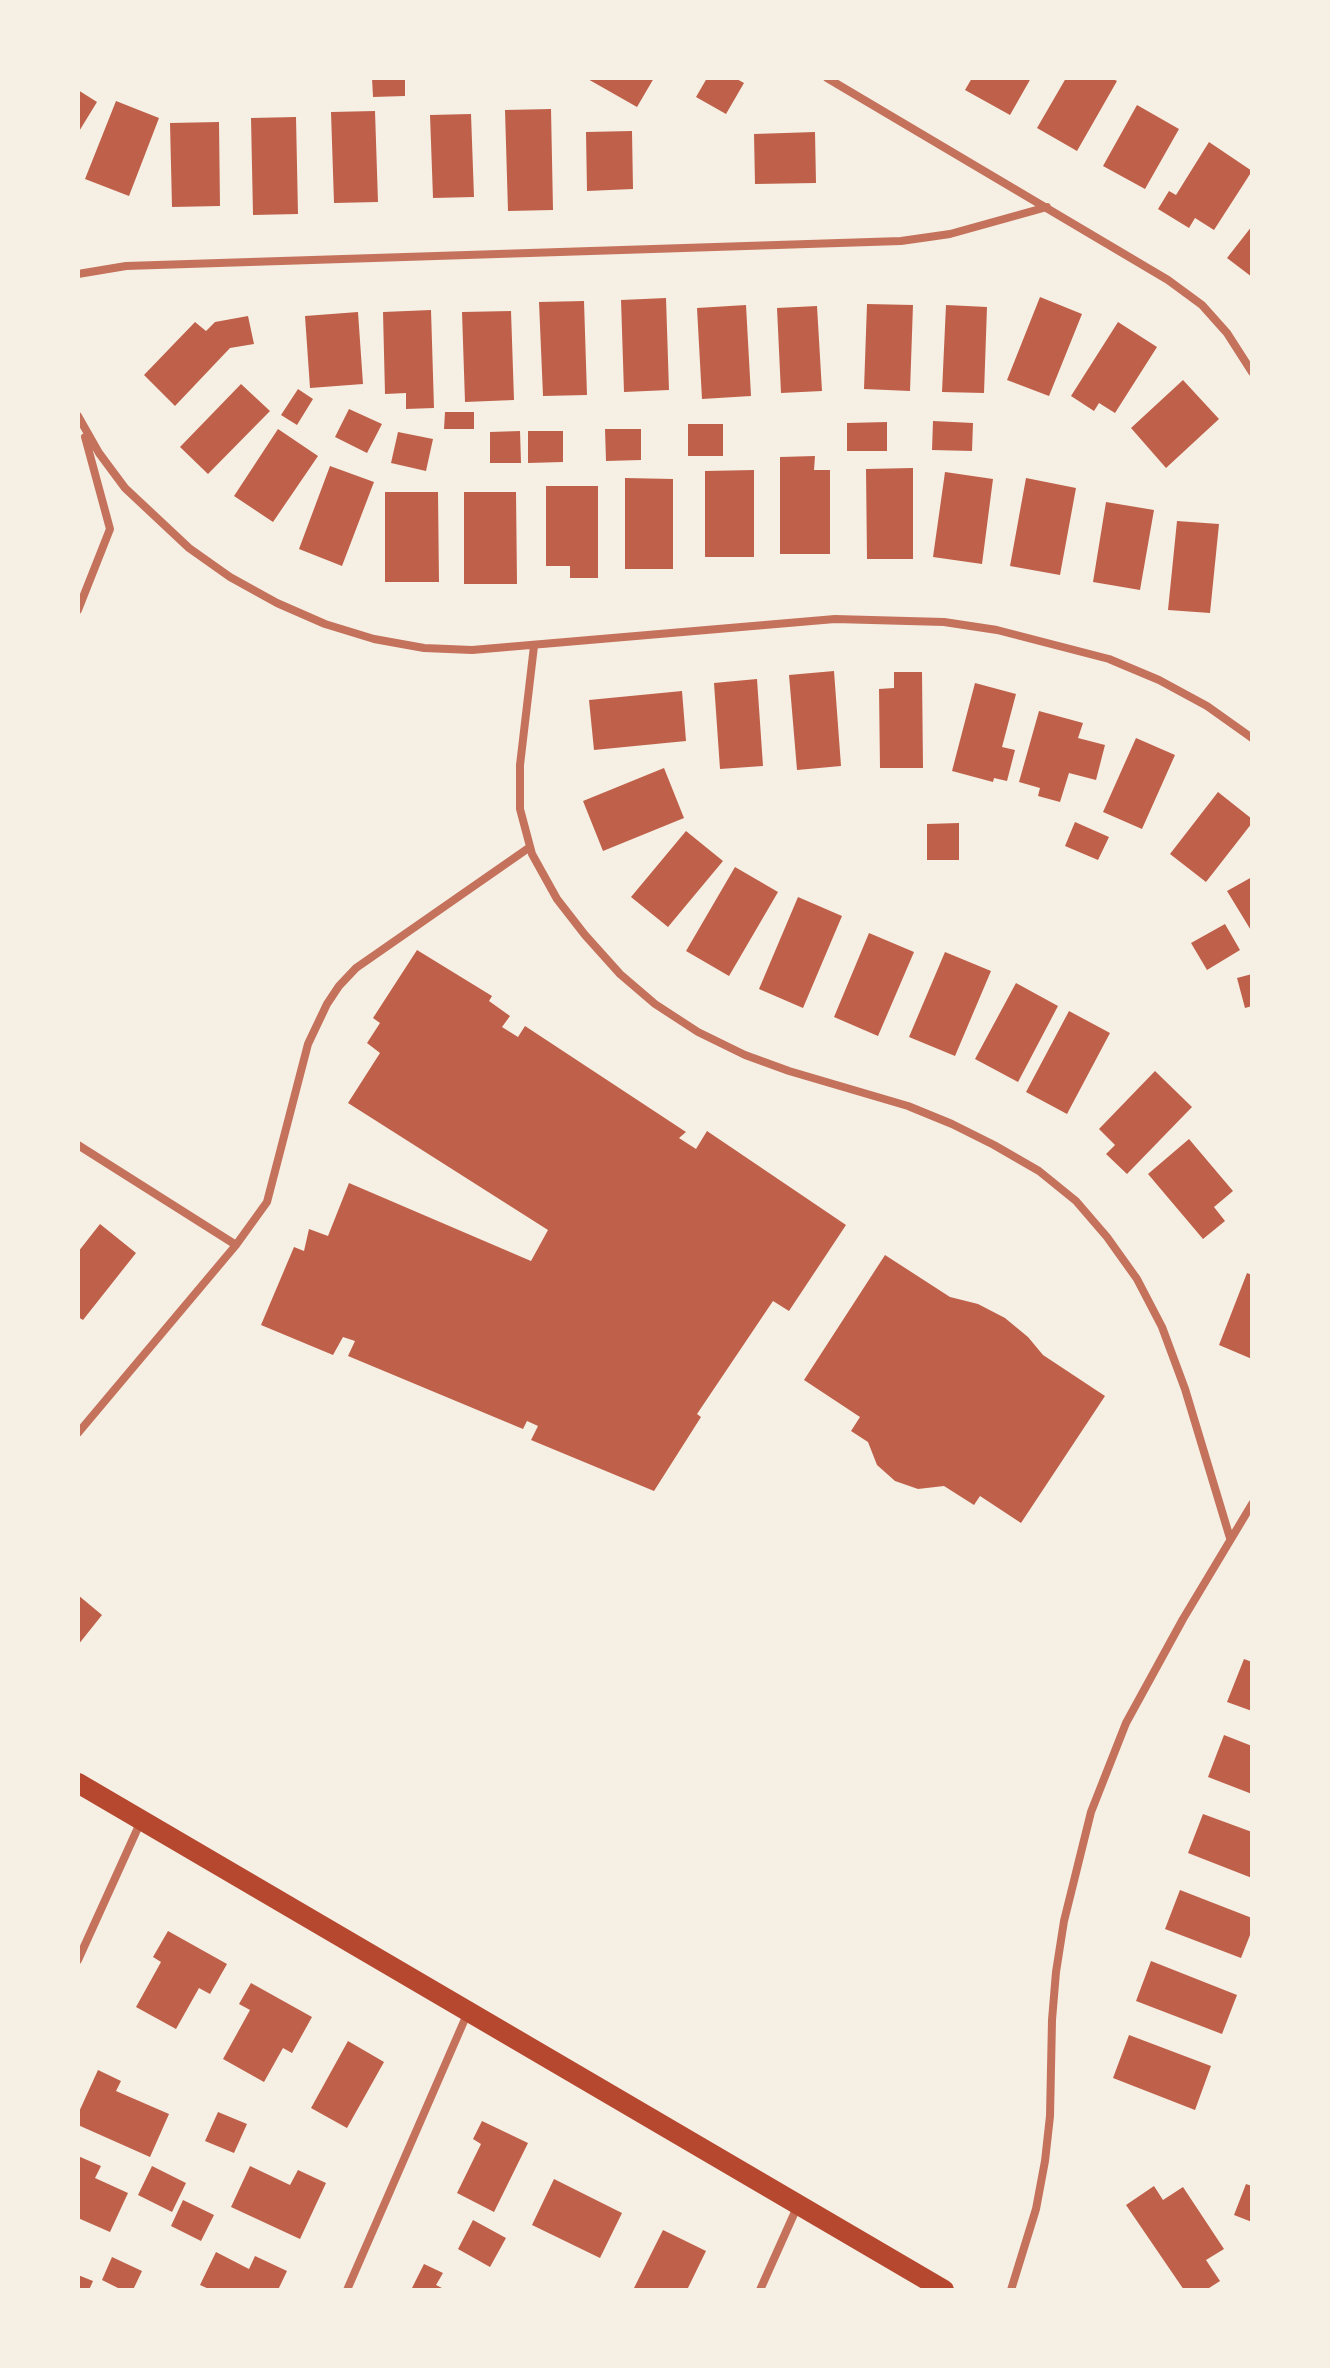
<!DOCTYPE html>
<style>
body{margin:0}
#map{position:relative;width:1330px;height:2368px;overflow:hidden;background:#f6efe4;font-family:"Work Sans",sans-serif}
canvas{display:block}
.frame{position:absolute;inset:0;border:80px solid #f6efe4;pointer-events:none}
</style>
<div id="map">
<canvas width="1330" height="2368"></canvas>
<div class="frame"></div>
</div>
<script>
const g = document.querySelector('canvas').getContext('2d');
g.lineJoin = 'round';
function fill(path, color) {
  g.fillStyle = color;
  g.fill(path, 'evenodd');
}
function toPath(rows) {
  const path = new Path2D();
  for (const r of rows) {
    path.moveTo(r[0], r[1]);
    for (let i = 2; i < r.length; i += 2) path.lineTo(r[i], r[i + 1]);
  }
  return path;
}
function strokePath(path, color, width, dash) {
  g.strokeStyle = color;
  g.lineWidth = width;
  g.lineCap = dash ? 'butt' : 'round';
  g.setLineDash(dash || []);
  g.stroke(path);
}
const building = toPath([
 [372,78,405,78,405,96,373,97],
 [586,78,654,78,637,107],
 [707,78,735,78,744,83,726,114,696,97],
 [972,78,1031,78,1010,115,965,90],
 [1066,78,1111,78,1117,81,1077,151,1037,128],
 [78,90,97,102,78,133],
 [116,101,159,118,129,196,85,179],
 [1137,105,1179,129,1145,189,1103,166],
 [551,109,553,210,508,211,505,110],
 [375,111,378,202,334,203,331,112],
 [471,114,474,197,433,198,430,115],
 [296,117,298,214,253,215,251,118],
 [219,122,220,206,172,207,170,123],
 [632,131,633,189,587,191,586,132],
 [815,132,816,183,755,184,754,134],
 [1209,142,1252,171,1214,230,1195,218,1189,228,1158,209,1169,191,1176,195],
 [1252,226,1252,277,1227,258],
 [1040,297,1082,314,1049,396,1007,380],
 [666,298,669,390,624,392,621,300],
 [584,301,587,395,543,396,539,302],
 [867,304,913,305,910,391,864,389],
 [746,305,751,396,702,399,697,308],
 [946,305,987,307,984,393,942,392],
 [817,306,822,391,781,393,777,308],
 [431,310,434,408,406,409,406,393,385,394,383,312],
 [511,311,514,400,465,402,462,312],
 [358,312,363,384,310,388,305,316],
 [248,316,254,344,230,348,175,406,144,375,195,322,206,331,215,322],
 [1118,322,1157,347,1115,413,1099,403,1094,411,1071,396],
 [1183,380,1219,419,1166,468,1131,428],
 [241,384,270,411,208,474,180,447],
 [298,389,313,399,297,425,281,415],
 [349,409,382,424,367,453,335,437],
 [445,412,474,412,474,429,444,429],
 [933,421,973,423,972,451,932,450],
 [887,422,887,451,847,451,847,423],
 [688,424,723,424,723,456,688,456],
 [278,429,318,456,273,522,234,496],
 [605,429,641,429,641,460,606,461],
 [520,431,521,463,490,463,490,432],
 [528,431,563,431,563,462,528,463],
 [398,432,433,439,426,471,391,463],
 [815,456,814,470,830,470,830,554,780,554,780,457],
 [330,466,374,482,342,566,299,549],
 [913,468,913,559,867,559,866,469],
 [754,470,754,557,705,557,705,471],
 [945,472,993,479,982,564,933,557],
 [625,478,673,479,673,569,625,569],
 [1026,478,1076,488,1060,575,1010,566],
 [546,486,598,486,598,578,570,578,570,566,546,566],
 [385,492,438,492,439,582,385,582],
 [464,492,516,492,517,584,464,584],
 [1106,502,1154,510,1140,590,1093,582],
 [1177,521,1219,524,1210,613,1168,610],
 [834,671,841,766,797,770,789,675],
 [894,672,922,672,923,768,880,768,879,689,894,688],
 [757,679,763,766,720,769,714,683],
 [975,683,1016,694,1002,747,1015,750,1007,781,994,778,993,782,952,771],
 [682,691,686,741,594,750,589,700],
 [1039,711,1083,723,1078,738,1105,745,1096,780,1069,773,1060,802,1038,796,1040,788,1019,782],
 [1136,738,1175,755,1142,829,1103,812],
 [664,768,684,818,603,851,583,801],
 [1218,792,1252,819,1252,823,1206,882,1170,854],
 [1075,822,1109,837,1098,860,1065,846],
 [959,823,959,860,927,860,927,824],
 [686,831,723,861,668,927,631,897],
 [735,867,778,892,729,976,686,951],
 [1252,877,1252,932,1227,891],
 [798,897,842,916,803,1008,759,989],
 [1225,924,1240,950,1207,970,1191,943],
 [869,933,914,952,878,1036,834,1017],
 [417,950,492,996,489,1001,510,1016,502,1027,518,1037,525,1026,686,1132,679,1138,696,1149,707,1131,846,1225,789,1311,773,1301,697,1414,701,1417,654,1491,531,1440,538,1426,527,1421,523,1429,348,1356,355,1341,343,1337,333,1355,261,1325,294,1247,304,1251,309,1229,328,1236,349,1183,531,1261,548,1230,348,1103,380,1053,367,1043,380,1023,373,1018],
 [945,952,991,971,955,1056,909,1037],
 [1252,974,1252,1006,1245,1008,1237,978],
 [1016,983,1058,1006,1018,1082,975,1059],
 [1069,1011,1110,1033,1067,1114,1026,1092],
 [1155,1071,1192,1107,1127,1174,1106,1154,1115,1145,1099,1129],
 [1189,1139,1233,1191,1214,1207,1225,1221,1203,1239,1148,1174],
 [100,1224,136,1253,83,1320,78,1317,78,1252],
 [885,1255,950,1297,978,1304,1005,1318,1028,1337,1043,1355,1105,1396,1021,1523,980,1496,974,1505,944,1486,918,1489,895,1481,877,1465,868,1442,851,1431,860,1417,804,1380],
 [1247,1273,1252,1275,1252,1359,1219,1345],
 [78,1595,102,1615,78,1645],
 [1244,1659,1252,1662,1252,1711,1227,1702],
 [1224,1735,1252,1746,1252,1794,1208,1777],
 [1203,1814,1252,1832,1252,1878,1188,1853],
 [1180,1890,1252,1918,1252,1930,1241,1958,1165,1929],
 [168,1931,227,1964,210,1994,199,1988,176,2029,136,2007,161,1962,153,1957],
 [1151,1961,1237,1995,1222,2034,1136,2001],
 [251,1983,312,2017,292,2053,283,2048,264,2082,223,2059,250,2010,239,2004],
 [1129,2035,1211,2066,1195,2110,1113,2078],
 [348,2041,384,2062,347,2128,311,2108],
 [98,2070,121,2081,116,2091,169,2114,150,2157,78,2125,78,2114],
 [218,2112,247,2124,234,2153,205,2141],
 [482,2121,528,2143,494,2212,457,2193,481,2144,473,2139],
 [78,2156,101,2166,95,2178,128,2193,110,2232,78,2218],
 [152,2166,186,2183,172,2212,138,2195],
 [250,2166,290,2185,298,2170,326,2183,300,2239,231,2207],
 [554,2179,622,2213,600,2258,532,2225],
 [1246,2184,1252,2186,1252,2222,1234,2215],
 [1154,2186,1163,2200,1183,2187,1224,2249,1206,2260,1220,2281,1206,2290,1184,2290,1126,2205],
 [183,2200,214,2215,201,2241,171,2226],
 [473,2220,506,2238,490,2267,458,2249],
 [663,2230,706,2251,687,2290,633,2290],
 [216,2252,249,2269,255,2256,287,2271,278,2290,211,2290,200,2285],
 [112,2257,142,2271,133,2290,122,2290,102,2280],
 [424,2264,443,2273,436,2285,446,2290,411,2290],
 [78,2275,93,2281,89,2290,78,2290]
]);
const minor = toPath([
 [827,78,1168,280,1202,305,1227,333,1252,372],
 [78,274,126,266,901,241,950,234,1047,207],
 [78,416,99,453,125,488,189,548,230,577,277,603,325,624,374,639,424,648,472,650,835,619,944,622,997,630,1109,659,1159,680,1207,706,1252,738],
 [78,610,110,529,85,437],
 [534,646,520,765,520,809,532,854,557,899,585,935,620,974,655,1004,698,1032,745,1055,789,1071,908,1106,952,1124,994,1145,1039,1171,1076,1201,1107,1237,1137,1279,1162,1327,1185,1389,1230,1538],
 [78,1145,236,1245],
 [78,1433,236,1245,267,1202,308,1044,327,1004,339,986,356,968,530,847],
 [78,1960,141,1821],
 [347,2290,468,2012],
 [760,2290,798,2205],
 [1011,2290,1036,2209,1045,2161,1050,2116,1052,2020,1056,1972,1064,1921,1091,1812,1126,1723,1183,1619,1252,1504]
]);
const primary = toPath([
 [78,1783,944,2290]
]);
fill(building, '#bf614a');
strokePath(minor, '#c5725c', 8);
strokePath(primary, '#b5482f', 20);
</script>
